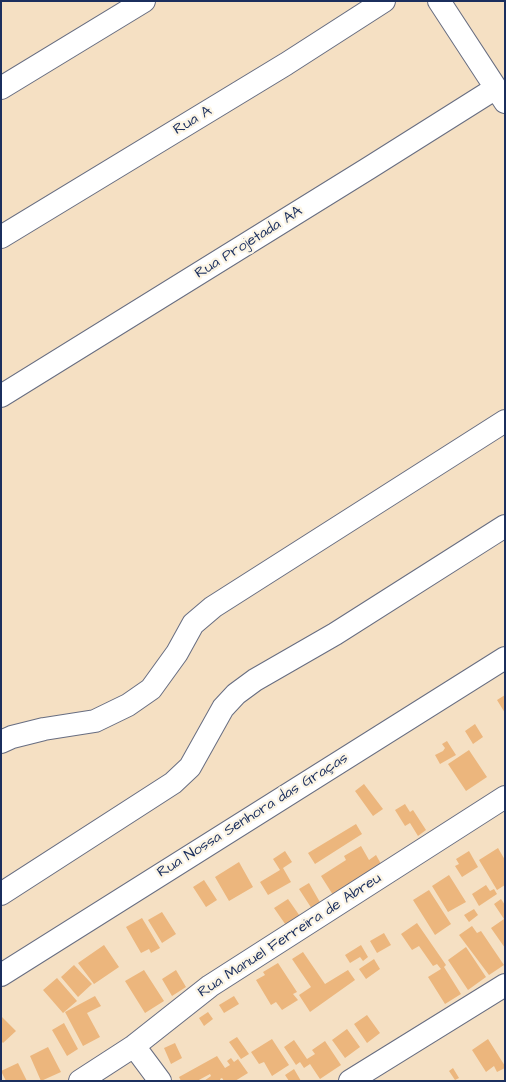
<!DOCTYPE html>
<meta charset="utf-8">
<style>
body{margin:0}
#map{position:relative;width:506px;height:1082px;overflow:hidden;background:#f5e0c3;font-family:"Architects Daughter",sans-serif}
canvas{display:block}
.frame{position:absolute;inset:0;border:2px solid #1b2f5e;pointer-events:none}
</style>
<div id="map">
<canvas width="506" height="1082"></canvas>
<div class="frame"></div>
</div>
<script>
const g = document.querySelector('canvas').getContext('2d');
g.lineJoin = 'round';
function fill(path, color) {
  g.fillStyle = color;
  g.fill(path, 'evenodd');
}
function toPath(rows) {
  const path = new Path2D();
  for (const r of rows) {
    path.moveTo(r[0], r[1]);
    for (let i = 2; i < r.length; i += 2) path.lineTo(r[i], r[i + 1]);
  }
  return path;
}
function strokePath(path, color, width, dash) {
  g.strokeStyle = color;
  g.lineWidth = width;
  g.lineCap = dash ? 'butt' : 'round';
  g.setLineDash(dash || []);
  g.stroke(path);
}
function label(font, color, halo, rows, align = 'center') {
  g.font = font + ' "Architects Daughter",sans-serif';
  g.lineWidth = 4.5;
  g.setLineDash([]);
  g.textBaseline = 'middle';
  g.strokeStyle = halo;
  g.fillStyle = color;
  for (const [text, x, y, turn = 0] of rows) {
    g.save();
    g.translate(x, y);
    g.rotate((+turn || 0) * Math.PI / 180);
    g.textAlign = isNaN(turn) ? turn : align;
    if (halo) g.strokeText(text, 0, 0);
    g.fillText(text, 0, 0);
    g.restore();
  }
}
const building = toPath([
 [505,695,505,713,497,700],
 [475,724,483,737,473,744,465,731],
 [447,741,456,755,440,764,435,755,443,751,445,748,442,744],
 [469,750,487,777,466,791,448,764],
 [364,784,383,809,373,816,355,791],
 [405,804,410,812,413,810,426,830,418,836,410,823,405,826,395,810],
 [356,824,362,834,315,864,308,853],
 [361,846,369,860,376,855,385,871,333,895,321,876,346,860,344,856],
 [498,848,505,860,505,885,497,890,479,860],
 [285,851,292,862,283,868,291,882,268,895,260,882,280,870,273,859],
 [469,851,478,867,462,877,455,866,459,864,456,859],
 [239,862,253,887,229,901,215,877],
 [449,875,466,902,448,912,432,886],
 [204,880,217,900,206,907,193,887],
 [309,883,321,904,312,909,299,889],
 [486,885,490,891,494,889,497,894,479,906,472,894],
 [429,890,451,924,435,935,413,900],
 [288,899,304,922,290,931,274,908],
 [501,899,505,905,505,948,491,928,504,919,494,904],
 [474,909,478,915,469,922,464,915],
 [162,912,176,934,162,943,148,920],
 [142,918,160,948,151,953,149,949,141,953,126,927],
 [417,923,446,965,444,967,461,994,445,1004,428,977,441,969,437,964,433,966,419,946,412,950,401,934],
 [472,926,477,933,481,931,504,965,489,975,459,935],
 [384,933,391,945,377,953,370,941],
 [104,945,119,967,94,984,78,963],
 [361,945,368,957,363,961,360,957,350,963,345,955],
 [466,947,486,977,468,990,448,960],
 [303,952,325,984,348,970,355,980,310,1012,299,995,311,987,292,959],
 [374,959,380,969,366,979,359,969],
 [278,963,297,992,293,994,298,1000,282,1010,276,1002,271,1005,256,980,265,975,263,972],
 [74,965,92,984,78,997,61,977],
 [144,970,164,1001,145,1013,125,981],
 [176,970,186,987,172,996,162,979],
 [57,978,77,1001,63,1013,43,990],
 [95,996,101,1006,87,1013,100,1037,83,1046,65,1012],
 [234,996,239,1004,224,1013,219,1005],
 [208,1012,213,1019,204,1026,199,1018],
 [367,1015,380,1033,367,1043,354,1024],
 [1,1016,16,1031,3,1043,1,1041],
 [64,1023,78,1049,67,1056,52,1030],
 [347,1029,360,1047,345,1058,332,1040],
 [237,1037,249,1054,241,1059,229,1042],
 [272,1039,289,1065,272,1076,264,1062,259,1064,251,1052],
 [488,1039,505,1066,505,1068,497,1072,494,1066,486,1072,472,1050],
 [294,1040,307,1059,315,1054,312,1050,325,1041,341,1065,320,1079,310,1064,304,1068,300,1062,296,1065,284,1047],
 [175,1043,182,1058,171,1064,164,1048],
 [48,1047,61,1072,41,1081,30,1056],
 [217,1056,225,1068,230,1065,227,1061,231,1058,234,1062,238,1059,248,1073,235,1081,224,1081,222,1078,220,1079,221,1081,204,1081,211,1076,210,1074,197,1081,181,1081,179,1077],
 [18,1063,27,1081,6,1081,1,1071],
 [453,1068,459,1078,455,1080,449,1071],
 [294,1069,301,1081,289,1081,285,1075]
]);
const minor = toPath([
 [439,1,505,102],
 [1,88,144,1],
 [1,237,286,64,384,1],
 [1,396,369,168,496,88],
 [1,742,12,737,44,729,95,721,128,705,151,689,177,653,193,624,213,607,505,421],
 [1,894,173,783,190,767,223,708,236,694,255,680,335,634,505,526],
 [1,975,505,658],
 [134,1046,160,1081],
 [80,1081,134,1046,210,986,505,797],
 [350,1081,505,985]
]);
const streetNames = [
 ["Rua A",193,121,-31],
 ["Rua Projetada AA",249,243,-32],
 ["Rua Nossa Senhora das Graças",253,816,-32],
 ["Rua Manuel Ferreira de Abreu",290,936,-33]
];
fill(building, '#ecb67d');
strokePath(minor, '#676d81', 24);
strokePath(minor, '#fff', 22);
label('15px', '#1b2f5e', '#fcf5e5', streetNames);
</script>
